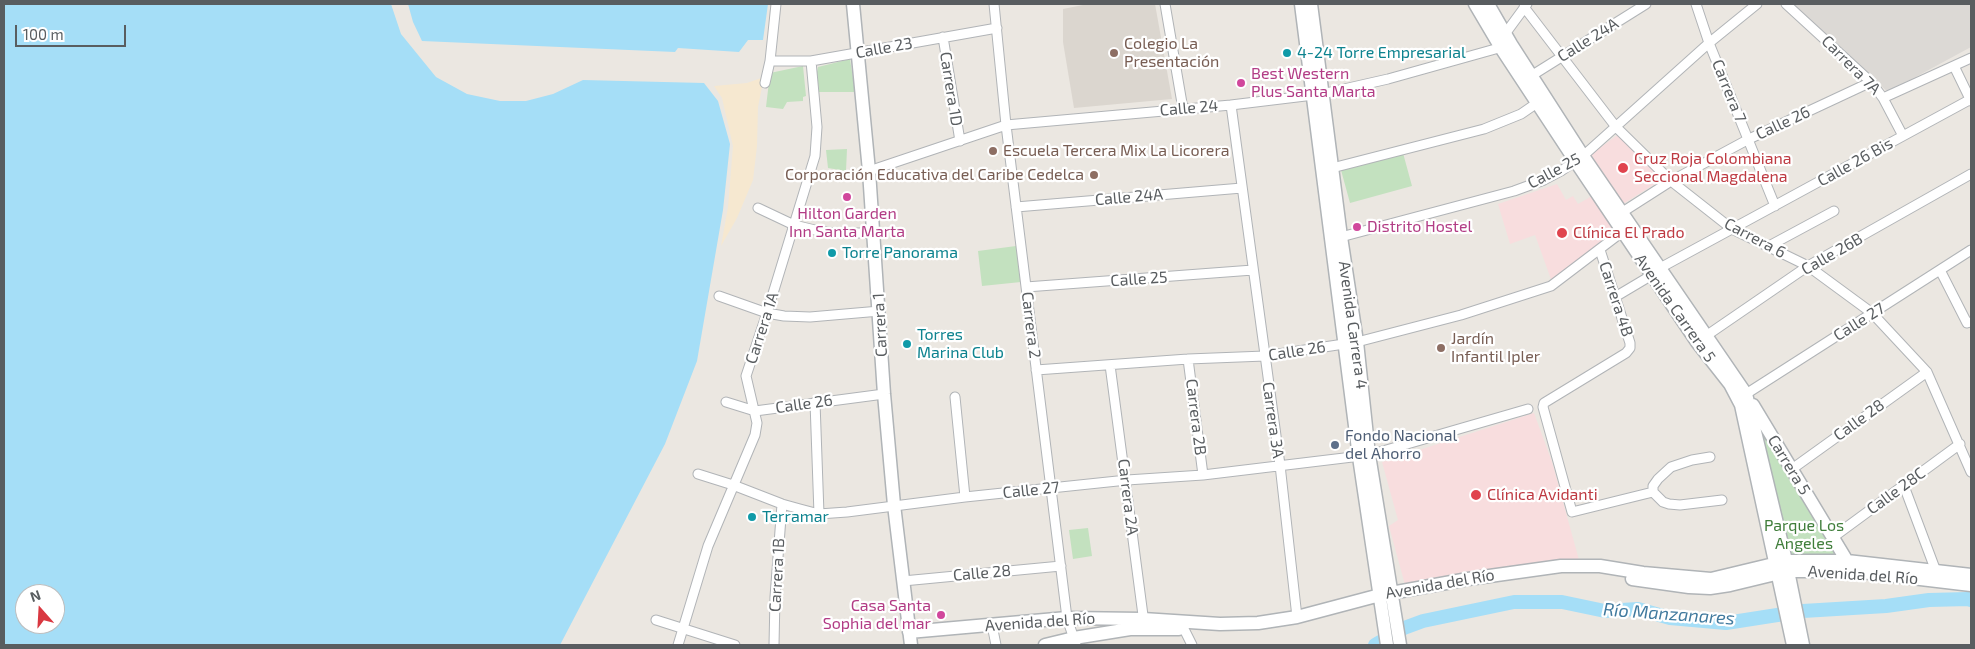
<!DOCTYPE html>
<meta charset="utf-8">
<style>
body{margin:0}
#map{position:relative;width:1975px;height:649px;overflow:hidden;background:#ebe7e1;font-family:"Exo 2",sans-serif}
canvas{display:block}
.frame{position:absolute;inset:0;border:5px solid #595d60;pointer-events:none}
.north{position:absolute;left:15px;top:584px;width:50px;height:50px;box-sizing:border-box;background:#fff;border:1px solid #bdbebf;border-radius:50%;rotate:341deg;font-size:14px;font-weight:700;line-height:20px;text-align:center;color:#595d60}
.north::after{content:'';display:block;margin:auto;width:18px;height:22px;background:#d93841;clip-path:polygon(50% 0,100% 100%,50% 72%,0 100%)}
.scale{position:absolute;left:15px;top:25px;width:111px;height:22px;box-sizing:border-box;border:2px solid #595d60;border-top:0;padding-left:6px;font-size:15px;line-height:18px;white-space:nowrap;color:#595d60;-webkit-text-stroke:4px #fff;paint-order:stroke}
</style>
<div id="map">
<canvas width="1975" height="649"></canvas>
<div class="frame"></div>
<div class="north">N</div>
<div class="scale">100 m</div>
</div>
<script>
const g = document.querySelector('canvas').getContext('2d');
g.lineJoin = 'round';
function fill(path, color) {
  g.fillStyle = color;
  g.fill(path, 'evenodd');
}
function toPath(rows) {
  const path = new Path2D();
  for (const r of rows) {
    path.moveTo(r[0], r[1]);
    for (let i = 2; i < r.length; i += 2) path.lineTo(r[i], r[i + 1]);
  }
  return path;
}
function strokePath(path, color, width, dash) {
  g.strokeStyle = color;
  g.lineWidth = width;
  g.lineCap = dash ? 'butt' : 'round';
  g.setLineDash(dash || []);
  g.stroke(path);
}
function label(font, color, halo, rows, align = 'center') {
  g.font = font + ' "Exo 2",sans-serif';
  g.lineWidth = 4.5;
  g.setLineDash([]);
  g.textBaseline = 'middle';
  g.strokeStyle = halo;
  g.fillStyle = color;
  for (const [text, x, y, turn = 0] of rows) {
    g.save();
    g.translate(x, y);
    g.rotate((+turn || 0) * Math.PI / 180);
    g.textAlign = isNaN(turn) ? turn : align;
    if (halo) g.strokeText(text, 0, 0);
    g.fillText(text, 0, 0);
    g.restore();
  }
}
const industrial = toPath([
 [1790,4,1971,4,1971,47,1888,92]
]);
const education = toPath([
 [1088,4,1155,4,1172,99,1074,108,1063,42,1063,9]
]);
const medical = toPath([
 [1619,134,1663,179,1618,207,1586,158],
 [1557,184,1566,200,1573,196,1578,204,1592,196,1620,232,1552,282,1535,235,1510,244,1498,204],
 [1534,413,1552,462,1579,560,1405,585,1389,526,1398,520,1382,462]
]);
const green = toPath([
 [850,59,855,92,819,92,817,72,818,67],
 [803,66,806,96,803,97,803,101,787,102,783,109,766,107,770,73],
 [847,149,846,171,828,168,826,150],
 [1403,153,1412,186,1350,203,1341,170],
 [1016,246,1021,282,982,286,978,251],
 [1756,420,1841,558,1787,557],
 [1088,528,1092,556,1073,559,1069,530]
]);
const sand = toPath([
 [764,77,758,107,757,146,753,180,737,218,721,246,728,207,733,146,722,98,714,86,747,83]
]);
const water = toPath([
 [4,4,391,4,401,34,436,77,467,94,500,101,526,101,553,94,583,80,704,83,718,101,730,144,723,210,697,361,665,444,560,645,4,645],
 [25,594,55,594,55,624,25,624],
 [408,4,768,4,763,40,748,40,739,52,678,48,675,52,422,41,413,22]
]);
const river = toPath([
 [1375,645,1404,628,1423,621,1514,602,1562,602,1605,611,1638,609,1670,618,1726,623,1803,611,1886,606,1929,600,1968,599,1971,600]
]);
const street = toPath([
 [994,4,1006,125,1067,618,1076,645],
 [1165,4,1183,109],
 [1696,4,1709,43,1775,206],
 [1786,4,1871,82,1883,98,1903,136],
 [1524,7,1616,127,1671,181,1732,229,1808,266,1872,313,1927,372,1971,472],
 [1505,34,1527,4],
 [943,37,960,141],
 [770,61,811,61,997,28],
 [1954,66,1971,101],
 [1531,76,1646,4],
 [765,83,770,61,776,4],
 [1883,98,1971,58],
 [1231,105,1280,465,1297,617],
 [1332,168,1484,129,1521,114,1537,103],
 [869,171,1006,125,1231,105,1322,94,1388,79,1506,46],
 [1016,207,1242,188],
 [758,208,794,225,819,231,833,233,874,233],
 [1621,213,1671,181,1749,139,1871,82],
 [1337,238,1514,191,1544,180,1561,171,1583,156,1709,43,1757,4],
 [1769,246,1834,211],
 [1600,250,1630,343,1630,348,1626,353,1544,403,1543,407,1572,512,1653,492,1663,502,1669,504,1680,505,1722,500],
 [1660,268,1971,99],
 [1940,270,1967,323,1971,322],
 [1026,287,1253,270],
 [719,296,767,313,784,316,810,317,880,311],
 [1615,297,1652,275],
 [1703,338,1808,266,1971,174],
 [1188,359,1203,475],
 [1110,365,1144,623],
 [1036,370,1188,359,1265,356,1357,342,1461,315,1551,286,1622,232],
 [1746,394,1971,250],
 [955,397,965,497],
 [726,402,755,411,884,394],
 [815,402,819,514],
 [1792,469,1927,372],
 [698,474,733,485,782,504,800,509,819,514,847,512,965,497,1127,480,1203,475,1369,455,1528,409],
 [1904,486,1937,574],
 [1653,492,1653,486,1658,479,1671,467,1692,460,1710,457],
 [1832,538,1960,444],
 [903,581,1061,566],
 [656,620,735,645],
 [992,625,996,645],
 [1184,629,1192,645],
 [678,645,708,546,755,435,757,423,746,376,767,313,815,156,817,127,811,61],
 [774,645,775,597,782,504]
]);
const secondary = toPath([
 [853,4,869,171,884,394,894,505,911,645],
 [1301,4,1359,457,1387,645],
 [1311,4,1341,237,1357,342,1369,455,1400,645],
 [1475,4,1501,48,1576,162,1697,342,1730,384,1741,405,1793,645],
 [1488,4,1511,44,1583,156,1746,394,1786,561,1803,645],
 [1753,405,1847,561],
 [1632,579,1689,587,1710,588,1730,585,1788,571,1853,571,1971,585],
 [909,632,1067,618,1143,619,1220,624,1258,623,1297,617,1380,595,1468,579,1561,566,1600,566,1643,573,1711,579,1786,561,1847,561,1971,575],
 [1045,645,1074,638,1130,629,1179,629]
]);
const markers = [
 [1114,53,5,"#8d6e63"],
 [1287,53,5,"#0f9aa8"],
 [1241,83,5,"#d1479c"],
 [993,151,5,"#8d6e63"],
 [1623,168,6,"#e0444e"],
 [1094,175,5,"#8d6e63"],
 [847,197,5,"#d1479c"],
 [1357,227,5,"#d1479c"],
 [1562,233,6,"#e0444e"],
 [832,253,5,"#0f9aa8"],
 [907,344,5,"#0f9aa8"],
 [1441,348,5,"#8d6e63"],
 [1335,445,5,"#5c6f8a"],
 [1476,495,6,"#e0444e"],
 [752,517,5,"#0f9aa8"],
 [941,615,5,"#d1479c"]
];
const streetNames = [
 ["Calle 24A",1588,40,-32],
 ["Calle 23",884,48,-10],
 ["Carrera 7A",1851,65,45],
 ["Carrera 1D",951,89,81],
 ["Carrera 7",1729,91,68],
 ["Calle 24",1189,108,-5],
 ["Calle 26",1783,123,-25],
 ["Calle 26 Bis",1855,162,-29],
 ["Calle 25",1554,171,-28],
 ["Calle 24A",1129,197,-5],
 ["Carrera 6",1755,238,28],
 ["Calle 26B",1832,254,-30],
 ["Calle 25",1139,279,-4],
 ["Carrera 4B",1616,299,72],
 ["Avenida Carrera 5",1675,308,55],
 ["Calle 27",1859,322,-32],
 ["Carrera 1",880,325,-93],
 ["Carrera 2",1031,325,83],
 ["Avenida Carrera 4",1353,325,82],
 ["Carrera 1A",762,328,-72],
 ["Calle 26",1297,351,-9],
 ["Calle 26",804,404,-8],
 ["Carrera 2B",1196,417,83],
 ["Carrera 3A",1273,420,82],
 ["Calle 28",1859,420,-36],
 ["Carrera 5",1789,465,59],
 ["Calle 27",1031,490,-6],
 ["Calle 28C",1896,491,-36],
 ["Carrera 2A",1128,497,83],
 ["Calle 28",982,573,-5],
 ["Carrera 1B",777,575,-87],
 ["Avenida del Río",1863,575,4],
 ["Avenida del Río",1440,584,-10],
 ["Avenida del Río",1040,622,-4]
];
const educationNames = [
 ["Colegio La",1124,44],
 ["Presentación",1124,62],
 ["Escuela Tercera Mix La Licorera",1003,151],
 ["Corporación Educativa del Caribe Cedelca",1084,175,"right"],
 ["Jardín",1451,339],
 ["Infantil Ipler",1451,357]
];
const cultureNames = [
 ["4-24 Torre Empresarial",1297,53],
 ["Torre Panorama",842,253],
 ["Torres",917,335],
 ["Marina Club",917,353],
 ["Terramar",762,517]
];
const hotelNames = [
 ["Best Western",1251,74],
 ["Plus Santa Marta",1251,92],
 ["Hilton Garden",847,214,"center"],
 ["Inn Santa Marta",847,232,"center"],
 ["Distrito Hostel",1367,227],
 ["Casa Santa",931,606,"right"],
 ["Sophia del mar",931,624,"right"]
];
const healthNames = [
 ["Cruz Roja Colombiana",1634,159],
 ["Seccional Magdalena",1634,177],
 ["Clínica El Prado",1573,233],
 ["Clínica Avidanti",1487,495]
];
const serviceNames = [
 ["Fondo Nacional",1345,436],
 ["del Ahorro",1345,454]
];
const parkNames = [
 ["Parque Los",1804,526],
 ["Angeles",1804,544]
];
const waterNames = [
 ["Río Manzanares",1669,614,4]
];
fill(industrial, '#dcd9d5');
fill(education, '#dbd6cf');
fill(medical, '#f8ddde');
fill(green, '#c3e1bf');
fill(sand, '#f6e8d0');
fill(water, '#a5def7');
strokePath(river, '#a5def7', 14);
strokePath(street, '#b1b4b7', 11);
strokePath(secondary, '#b0b4b7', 15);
strokePath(street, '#fff', 9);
strokePath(secondary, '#fff', 12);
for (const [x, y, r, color] of markers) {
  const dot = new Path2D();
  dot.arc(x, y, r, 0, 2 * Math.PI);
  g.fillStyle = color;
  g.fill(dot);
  strokePath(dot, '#fff', 2);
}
label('16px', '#595d60', '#fff', streetNames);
label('16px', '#785e54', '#fff', educationNames, 'left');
label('16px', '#0d838f', '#fff', cultureNames, 'left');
label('16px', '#b23c85', '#fff', hotelNames, 'left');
label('16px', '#be3a42', '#fff', healthNames, 'left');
label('16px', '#4e5e75', '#fff', serviceNames, 'left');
label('16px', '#407e3b', '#fff', parkNames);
label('italic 18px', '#417a9e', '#fff', waterNames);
</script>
